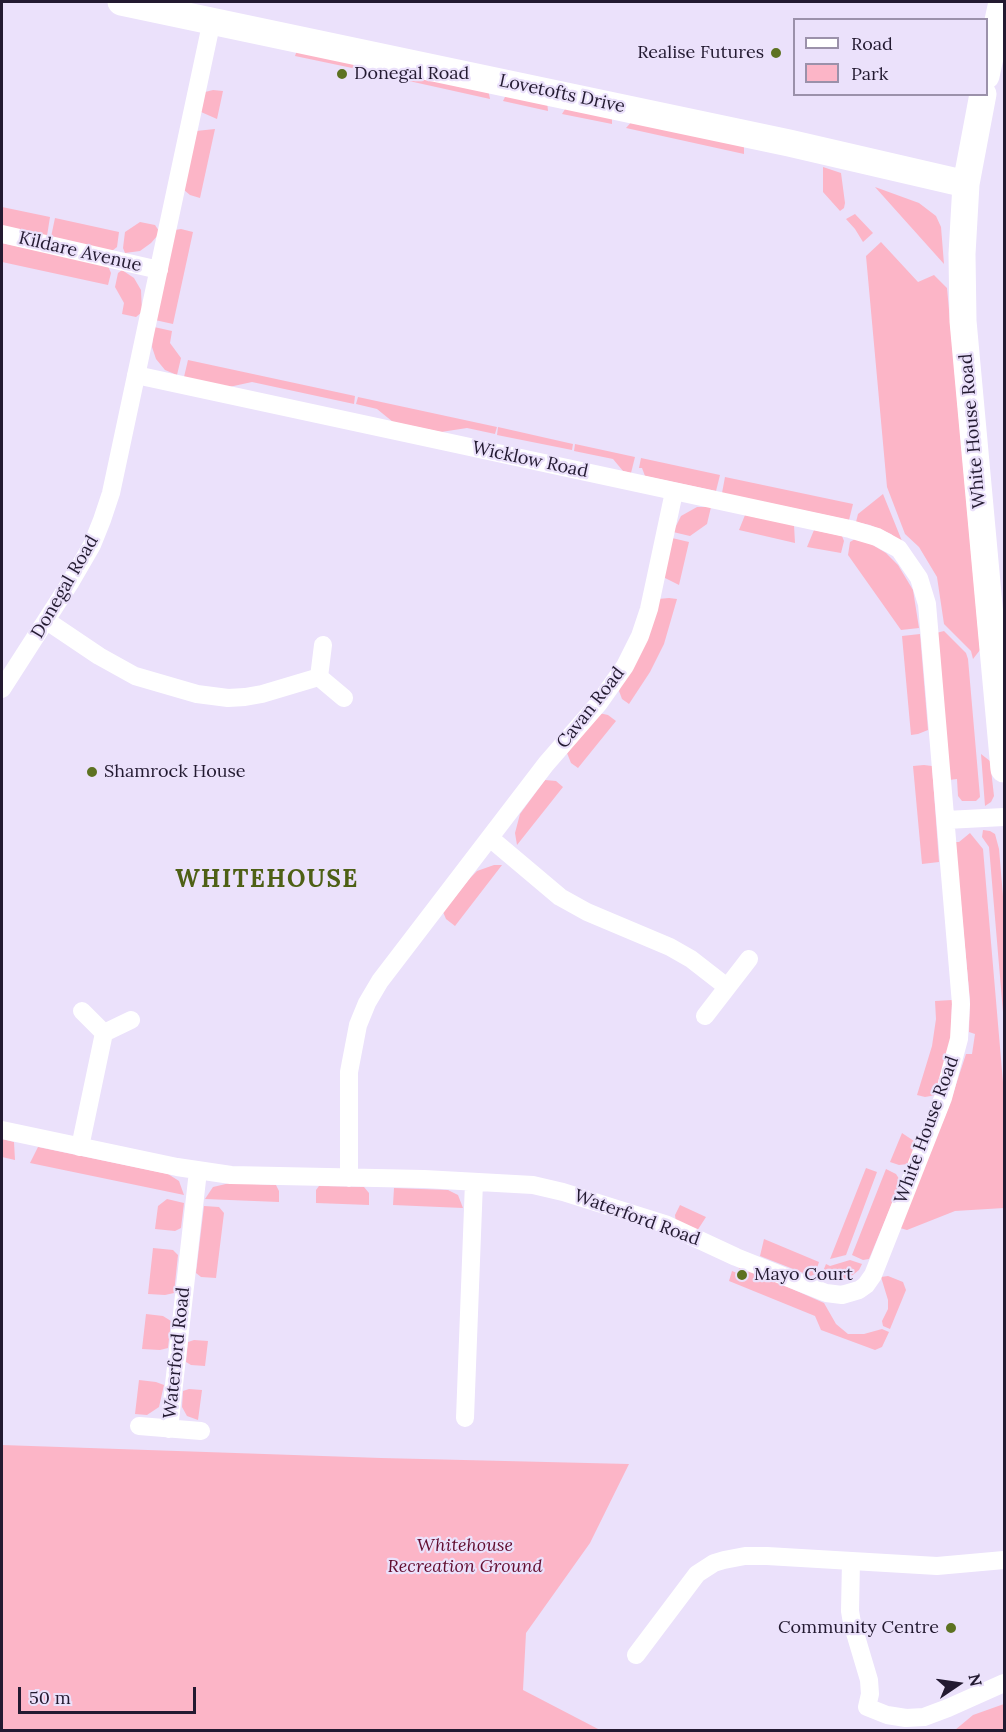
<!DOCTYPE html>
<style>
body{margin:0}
#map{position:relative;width:1006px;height:1732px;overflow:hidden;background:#ebe1fb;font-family:Lora,serif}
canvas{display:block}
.frame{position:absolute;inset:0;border:3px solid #231a31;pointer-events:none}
.legend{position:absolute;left:793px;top:18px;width:195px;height:78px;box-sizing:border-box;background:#ebe1fb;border:2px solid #9b91aa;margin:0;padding:8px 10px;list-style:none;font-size:18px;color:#231a31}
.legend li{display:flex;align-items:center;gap:12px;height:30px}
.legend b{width:30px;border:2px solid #9b91aa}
.north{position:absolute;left:928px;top:1654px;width:60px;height:60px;-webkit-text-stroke:4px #ebe1fb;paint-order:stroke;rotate:77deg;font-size:16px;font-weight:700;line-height:24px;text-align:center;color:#231a31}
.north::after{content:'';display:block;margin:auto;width:21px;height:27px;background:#231a31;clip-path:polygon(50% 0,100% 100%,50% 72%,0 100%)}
.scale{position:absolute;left:18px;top:1687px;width:178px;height:27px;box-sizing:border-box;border:3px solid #231a31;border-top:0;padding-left:8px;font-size:18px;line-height:21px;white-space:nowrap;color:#231a31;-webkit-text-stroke:4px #ebe1fb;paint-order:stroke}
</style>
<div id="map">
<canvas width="1006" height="1732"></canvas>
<div class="frame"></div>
<ul class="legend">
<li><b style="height:8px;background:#fff"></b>Road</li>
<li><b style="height:16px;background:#fcb5c7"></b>Park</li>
</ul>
<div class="north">N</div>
<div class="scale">50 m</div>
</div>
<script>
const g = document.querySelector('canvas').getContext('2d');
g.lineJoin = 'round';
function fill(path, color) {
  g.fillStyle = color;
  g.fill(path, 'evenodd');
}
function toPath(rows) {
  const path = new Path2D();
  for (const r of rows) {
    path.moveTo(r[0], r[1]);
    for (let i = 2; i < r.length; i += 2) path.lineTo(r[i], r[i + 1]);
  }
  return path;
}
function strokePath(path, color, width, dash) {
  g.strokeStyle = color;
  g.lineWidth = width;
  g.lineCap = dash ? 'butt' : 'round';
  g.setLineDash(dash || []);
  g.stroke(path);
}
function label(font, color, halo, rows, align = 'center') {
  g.font = font + ' Lora,serif';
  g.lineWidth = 4.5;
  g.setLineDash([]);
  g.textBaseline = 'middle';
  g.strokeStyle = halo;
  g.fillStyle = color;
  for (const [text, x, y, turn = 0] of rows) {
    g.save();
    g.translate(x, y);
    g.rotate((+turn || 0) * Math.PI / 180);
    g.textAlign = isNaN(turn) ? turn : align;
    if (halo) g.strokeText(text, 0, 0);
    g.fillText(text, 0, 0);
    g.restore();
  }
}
const green = toPath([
 [298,47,359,60,357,69,295,56],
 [393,68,488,89,490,99,391,77],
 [213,90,223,91,217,119,201,112,205,92],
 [507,93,547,101,548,111,503,101],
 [567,106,612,115,612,124,562,114],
 [633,120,744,143,744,154,626,128],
 [215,129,200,198,190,195,184,190,196,131],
 [823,167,841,173,845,203,844,208,840,211,823,192],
 [875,187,919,203,936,216,941,227,944,264],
 [2,207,50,217,47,236,2,226],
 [855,214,873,233,863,242,855,229,846,219],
 [55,218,119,232,117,247,112,251,51,237],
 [140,222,155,225,159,231,158,235,151,243,140,251,125,253,123,248,125,232],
 [181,229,193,232,173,324,155,320,175,230],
 [881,242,918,282,934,275,947,288,980,650,973,659,971,651,944,624,937,577,919,547,905,534,887,487,866,256],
 [2,243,108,266,111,273,108,285,2,262],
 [122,270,134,278,141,290,142,312,136,317,122,314,124,303,115,287,118,273],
 [154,327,172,331,170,343,181,358,177,375,165,370,156,359,152,347],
 [188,360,355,396,354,404,252,382,229,387,184,377],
 [358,397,497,427,495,434,467,428,441,432,393,422,377,409,356,404],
 [498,427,573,444,572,450,497,435],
 [575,444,635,457,631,473,623,471,613,459,574,451],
 [641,458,720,475,716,491,645,476,642,468,639,468],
 [725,477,853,504,849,520,722,493],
 [883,494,904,546,891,534,870,525,856,522,858,514],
 [697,507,711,507,707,524,690,536,673,532,681,516],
 [745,515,794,525,795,543,739,530],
 [814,530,842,536,844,541,841,553,807,547],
 [672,538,689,542,679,585,663,577],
 [855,539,871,544,886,553,898,565,913,590,919,628,901,630,848,555,850,542],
 [669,598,677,599,664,644,650,672,629,704,622,699,619,691,658,599],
 [944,631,966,653,968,659,980,797,976,801,962,801,958,796,957,779,949,780,936,633],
 [920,634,928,730,918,734,911,735,902,636],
 [599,713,608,715,616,721,578,768,571,763,567,753],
 [981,754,990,761,994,796,991,802,985,806],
 [924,765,932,766,939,862,922,864,913,766],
 [545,780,556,781,563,787,517,845,515,833,520,814],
 [983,830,990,831,995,834,999,849,1004,908,1004,1024,989,847,982,837],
 [970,833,983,849,1004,1094,1004,1208,955,1211,907,1230,900,1228,949,1106,966,1054,972,1054,975,1034,969,1032,970,1000,955,842,959,842],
 [494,865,502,865,455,926,446,919,443,912,470,878,477,871],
 [952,1000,951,1037,936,1095,925,1097,917,1095,932,1046,936,1019,935,1001],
 [902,1133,917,1143,908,1164,899,1165,890,1162],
 [2,1139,14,1142,15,1160,2,1157],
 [38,1147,168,1174,179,1181,184,1195,30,1163],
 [866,1168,877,1172,846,1255,830,1259],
 [886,1169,896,1174,901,1182,869,1259,863,1260,852,1255],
 [230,1183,276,1185,279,1191,279,1202,205,1199,213,1187],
 [319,1186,364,1187,369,1193,369,1205,316,1203,316,1190],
 [394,1188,448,1190,458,1195,463,1208,393,1205],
 [167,1199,184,1203,181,1228,175,1231,155,1229,158,1206],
 [680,1205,706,1217,697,1231,676,1223,675,1215],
 [204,1206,219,1207,224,1213,216,1278,201,1277,196,1273],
 [764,1239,819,1262,815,1274,811,1276,760,1256],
 [153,1248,173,1250,178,1255,174,1293,165,1295,148,1294],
 [850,1260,862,1264,859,1270,849,1278,836,1280,821,1276,826,1264,830,1266],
 [740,1266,824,1303,836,1324,848,1334,864,1334,882,1329,889,1332,882,1347,875,1350,821,1330,815,1316,729,1281,732,1271,737,1273],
 [888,1276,903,1282,906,1290,890,1329,883,1326,882,1321,888,1309,888,1300,881,1277],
 [146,1314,163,1316,171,1321,168,1348,160,1350,142,1349],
 [194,1340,208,1341,205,1366,191,1365,186,1362,188,1342],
 [139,1380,156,1382,164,1385,159,1407,147,1415,135,1414],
 [189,1389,202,1390,198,1420,187,1416,182,1407,183,1391],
 [2,1445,381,1458,629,1464,590,1543,526,1633,523,1690,600,1730,2,1730],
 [1004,1704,1004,1730,955,1730,973,1715]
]);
const street = toPath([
 [2,234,159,270],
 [47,621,99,656,135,676,197,694,228,698,245,697,262,694,319,677],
 [323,645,319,677,344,698],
 [2,689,70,583,92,545,102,520,111,493,127,418,212,20],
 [946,820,1004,817],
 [490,838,560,897,587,912,670,947,691,959,727,987],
 [82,1011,104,1033,131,1020],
 [705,1016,749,959],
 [2,1130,177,1167,231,1175,424,1179,533,1185,563,1192,665,1224,736,1257,826,1293,842,1295,859,1290,866,1285,873,1275,943,1098,959,1039,961,1004,927,604,919,578,899,549,877,537,850,529,136,375],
 [80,1147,104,1033],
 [349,1178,349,1072,358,1025,367,1003,380,981,546,764,599,703,625,666,640,636,649,609,674,492],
 [465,1418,474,1182],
 [139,1426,201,1431],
 [169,1429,198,1171],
 [851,1561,850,1611,852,1623,869,1680,870,1694,867,1707,887,1715,906,1718,924,1717,948,1708,1004,1683],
 [636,1655,697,1574,714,1563,724,1560,745,1556,767,1556,937,1566,1004,1560]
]);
const secondary = toPath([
 [121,2,789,143,966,184],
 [986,76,1002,2],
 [983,94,966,184,962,254,963,321,1004,769]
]);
const markers = [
 [776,53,6,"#5d7221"],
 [342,74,6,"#5d7221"],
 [92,772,6,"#5d7221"],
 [742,1275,6,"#5d7221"],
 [951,1628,6,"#5d7221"]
];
const poiNames = [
 ["Realise Futures",764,53,"right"],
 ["Donegal Road",354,74],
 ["Shamrock House",104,772],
 ["Mayo Court",754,1275],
 ["Community Centre",939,1628,"right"]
];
const streetNames = [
 ["Lovetofts Drive",562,94,12],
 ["Kildare Avenue",80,252,13],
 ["White House Road",973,431,-95],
 ["Wicklow Road",530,460,12],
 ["Donegal Road",65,587,-60],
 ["Cavan Road",591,708,-52],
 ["White House Road",927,1130,-70],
 ["Waterford Road",637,1218,20],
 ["Waterford Road",177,1353,-84]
];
const parkNames = [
 ["Whitehouse",465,1546],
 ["Recreation Ground",465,1567]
];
const districtNames = [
 ["WHITEHOUSE",267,880]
];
fill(green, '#fcb5c7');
strokePath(street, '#fff', 18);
strokePath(secondary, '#fff', 27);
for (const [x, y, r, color] of markers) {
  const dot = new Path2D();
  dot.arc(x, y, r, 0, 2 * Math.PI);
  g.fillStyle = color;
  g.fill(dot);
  strokePath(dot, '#ebe1fb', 2);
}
label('18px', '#231a31', '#ebe1fb', poiNames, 'left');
label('18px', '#231a31', '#ebe1fb', streetNames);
label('italic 18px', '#620d30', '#ebe1fb', parkNames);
g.letterSpacing = '1.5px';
label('bold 24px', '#4e6015', '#ebe1fb', districtNames);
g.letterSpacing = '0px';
</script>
